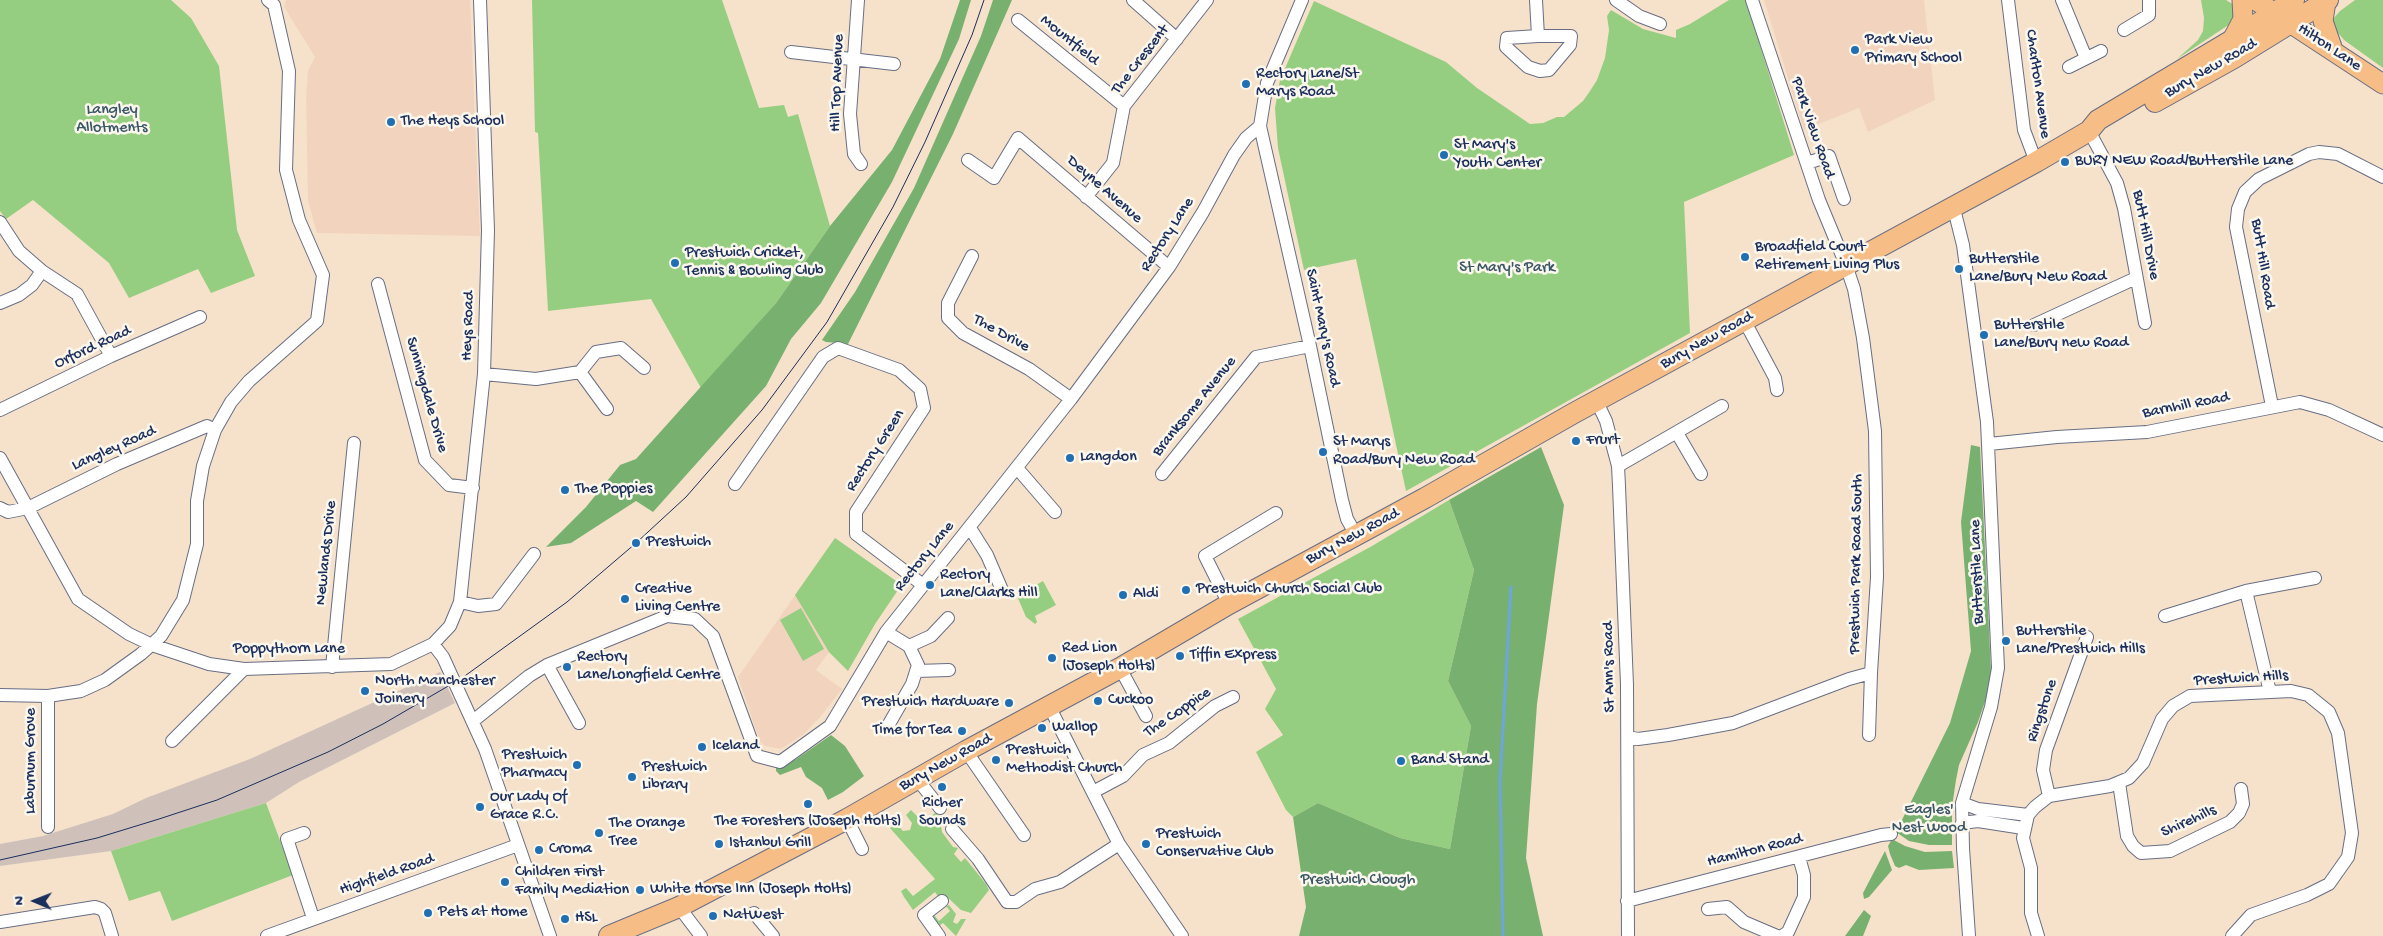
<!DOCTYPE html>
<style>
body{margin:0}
#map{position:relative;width:2383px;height:936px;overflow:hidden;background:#f6e2ca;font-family:"Gochi Hand",sans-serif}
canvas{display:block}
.north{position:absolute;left:10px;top:876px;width:50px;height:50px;-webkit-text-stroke:4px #fbf7ec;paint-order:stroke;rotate:271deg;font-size:14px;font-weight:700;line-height:20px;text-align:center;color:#1b2f5e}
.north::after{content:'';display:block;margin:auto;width:18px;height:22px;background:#1b2f5e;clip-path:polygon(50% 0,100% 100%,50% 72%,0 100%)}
</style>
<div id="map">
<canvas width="2383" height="936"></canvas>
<div class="north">N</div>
</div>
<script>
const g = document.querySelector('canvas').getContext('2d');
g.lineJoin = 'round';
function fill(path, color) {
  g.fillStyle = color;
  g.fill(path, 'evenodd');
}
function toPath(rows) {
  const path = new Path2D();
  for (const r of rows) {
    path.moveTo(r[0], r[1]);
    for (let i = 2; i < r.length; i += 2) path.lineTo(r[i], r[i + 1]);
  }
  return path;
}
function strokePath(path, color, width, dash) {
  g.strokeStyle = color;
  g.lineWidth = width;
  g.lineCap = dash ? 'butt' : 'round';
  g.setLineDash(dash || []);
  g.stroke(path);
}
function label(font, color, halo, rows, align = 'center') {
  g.font = font + ' "Gochi Hand",sans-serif';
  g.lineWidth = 5;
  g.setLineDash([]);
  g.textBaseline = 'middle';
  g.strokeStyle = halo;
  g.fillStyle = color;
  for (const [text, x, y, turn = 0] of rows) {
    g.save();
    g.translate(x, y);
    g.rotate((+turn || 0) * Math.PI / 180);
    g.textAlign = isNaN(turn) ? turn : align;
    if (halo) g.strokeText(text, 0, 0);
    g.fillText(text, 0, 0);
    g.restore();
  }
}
const built = toPath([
 [286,0,470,0,480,236,317,233,308,201,306,98,308,71,315,57,284,7],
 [1764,0,1924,0,1935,100,1868,132,1859,108,1804,130],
 [835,538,899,583,900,587,875,624,848,671,829,652,816,670,842,689,822,715,804,734,781,749,765,746,760,742,738,677]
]);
const industrial = toPath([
 [440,672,455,703,299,782,266,803,111,851,0,866,0,844,43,836,113,814,146,798,250,759]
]);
const green = toPath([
 [0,0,171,0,191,18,219,66,237,230,255,276,211,293,198,269,129,298,109,263,33,200,6,219,0,211],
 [532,0,722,0,759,108,784,105,788,117,798,114,830,226,776,303,701,388,651,299,548,311,538,133,535,132],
 [1729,0,1746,0,1794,155,1684,202,1690,333,1406,491,1356,259,1304,270,1278,148,1275,108,1280,80,1314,1,1446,62,1477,88,1530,124,1543,123,1557,117,1564,117,1583,101,1590,91,1597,80,1605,58,1609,30,1607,16,1611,10,1643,29,1676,38,1676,30,1690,24],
 [2201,0,2226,0,2234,5,2234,19,2230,24,2177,59,2198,40,2203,31,2204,18],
 [2355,0,2383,0,2383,68,2344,40,2334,28,2333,19,2340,11],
 [1449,500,1474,570,1448,681,1471,726,1450,849,1400,838,1318,803,1293,817,1286,810,1256,752,1283,735,1265,709,1276,689,1238,619,1372,546],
 [835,538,899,583,900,587,875,624,848,671,829,652,795,595],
 [1043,581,1056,605,1035,616,1037,622,1035,624,1026,617,1017,596],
 [801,608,824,649,803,661,780,620],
 [266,803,293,875,172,921,160,891,129,901,111,851],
 [911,810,924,823,936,812,940,819,942,832,953,847,958,848,954,854,961,862,965,858,986,884,989,890,971,913,961,910,946,896,939,898,935,892,913,910,904,897,901,891,906,888,913,896,935,879,890,828,896,823,903,831,910,830,912,823,906,815],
 [949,905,956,914,953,922,957,924,961,919,966,919,956,936,943,923,936,928,931,920,934,915,939,921,950,911,946,906]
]);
const forest = toPath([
 [960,0,971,0,959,39,892,182,821,303,791,339,766,386,653,512,636,501,571,543,546,547,586,507,620,465,636,459,776,303,830,226,892,150,940,59],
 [993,0,1012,0,953,134,848,344,826,342,822,340,855,292,914,188,981,36],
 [1971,445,1980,447,1991,671,1988,693,1978,722,1959,765,1956,780,1952,807,1952,845,1929,845,1909,841,1896,832,1950,723,1971,651,1961,522],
 [1541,447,1564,505,1537,704,1526,858,1543,936,1299,936,1306,907,1293,817,1318,803,1400,838,1450,849,1471,726,1448,681,1474,570,1449,500],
 [831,735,845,746,864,776,843,792,828,800,822,788,806,777,801,767,780,775,776,771,776,766,795,760],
 [1892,839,1905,846,1925,852,1952,851,1954,868,1919,870,1906,865,1899,868,1895,866,1890,854,1888,846],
 [1885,851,1892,870,1869,897,1864,899,1863,893],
 [1864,910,1871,916,1863,936,1845,936]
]);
const stream = toPath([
 [1503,936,1500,780,1511,587]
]);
const minor = toPath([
 [858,0,850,114,854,154,861,164],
 [1133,0,1177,39],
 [1302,0,1267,83,1260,126,1310,346,1342,500,1347,519,1356,535],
 [1536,0,1538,36],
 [1616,0,1639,16,1660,24],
 [2008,0,2024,130,2036,162],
 [2062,0,2086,58],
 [1018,20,1124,106],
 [2124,30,2149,15,2149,0],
 [1538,36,1571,36,1570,45,1549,70,1540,71,1528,67,1506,47,1507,38,1538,36],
 [791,52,894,64],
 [2069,67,2101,51],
 [2089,131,2117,183,2124,208,2145,323],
 [968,160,994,178,1018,138,1169,267],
 [1807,163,1829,156,1844,199],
 [1086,197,1113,163,1124,106,1207,0],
 [1953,205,1963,245,1987,422,1998,668,1991,707,1962,803,1963,848,1969,936],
 [0,222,19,251,42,271,77,294,111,356],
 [972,256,948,303,948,318,963,333,1029,369,1071,399],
 [378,284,425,460,449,485,473,488],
 [0,303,19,295,32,285,42,271],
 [1744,320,1775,378,1777,390],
 [2034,325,2136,278],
 [580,372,607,409],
 [484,374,536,379,580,372,596,352,621,348,644,368],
 [1597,402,1606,421,1618,466,1619,486,1627,685,1628,936],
 [2272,406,2236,227,2238,209,2245,192,2259,179,2309,154,2319,152,2338,154,2383,177],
 [0,410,111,356,200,317],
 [1677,433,1701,474],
 [1989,444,2057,437,2147,432,2300,402,2329,410,2383,435],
 [0,458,78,599,129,634,152,645,209,664,244,669,391,664,433,644,450,626,460,602,484,374,488,230,480,0],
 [1618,466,1722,406],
 [1017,468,1055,512],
 [1162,474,1256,357,1310,346],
 [735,484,823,357,838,348,899,370,920,389,924,408,856,512,856,534,923,585],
 [0,508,8,512,28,508,117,464,207,426,215,430],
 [970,528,987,555,1002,590],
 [2246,591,2315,578],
 [460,602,478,606,496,604,534,554],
 [1229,604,1205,556,1276,513],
 [2165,616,2246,591,2270,692],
 [886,632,909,646,918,665,912,684,889,724],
 [433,644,443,657,485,749,550,936],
 [909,646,931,636,948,618],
 [547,665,579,723],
 [332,667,354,443],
 [1120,668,1146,716],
 [916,671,949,670],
 [0,695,48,696,81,691,105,680,141,654,161,636,183,600,197,544,197,501,203,466,215,430,231,402,249,381,317,321,323,275,299,220,286,170,289,71,274,5,268,0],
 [48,696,48,827],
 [1049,706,1119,844,1182,936],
 [473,721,529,676,547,665,667,616,695,619,713,636,757,756,780,762,830,726,886,632,1071,399,1169,267,1203,212,1234,155,1246,138,1260,126],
 [1869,735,1871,673],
 [1628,737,1638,739,1668,735,1733,723,1849,679,1871,673,1877,577,1875,431,1863,338,1854,289,1846,265,1819,200,1752,0],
 [172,741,244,669],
 [966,751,1024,835],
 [918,780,940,808],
 [2119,783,2127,836,2133,846,2141,853,2170,851,2230,822,2239,813,2243,804,2241,789],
 [1093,792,1123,776,1143,755,1169,743,1215,706,1233,697],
 [2049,796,2043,770,2046,750,2087,637],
 [1962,803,1978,809,2028,815],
 [847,819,862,849],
 [1962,823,1978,821,2023,828],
 [952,829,978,859,1007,902,1016,902,1035,889,1060,882,1119,844],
 [304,833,287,839,313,918],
 [1627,901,1881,835,1891,834],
 [679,907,701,936],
 [1708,909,1727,907,1744,922,1777,936],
 [754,913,773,936],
 [0,922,95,907,101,909,105,913,112,936],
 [267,936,518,845],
 [939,936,924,915,942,901],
 [1782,936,1788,932,1804,897,1804,875,1799,857],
 [2038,936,2031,913,2031,868,2023,838,2028,815,2035,807,2049,796,2110,786,2129,778,2143,763,2162,719,2173,706,2190,696,2291,691,2308,695,2329,712,2338,733,2352,833,2348,857,2329,884,2307,895,2251,915,2232,936]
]);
const primary = toPath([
 [2255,0,2383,84],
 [2326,1,2323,21,2333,50],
 [2232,40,2243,19,2242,0]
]);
const trunk = toPath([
 [2155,102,2234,58,2328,0],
 [609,936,679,907,847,819,966,751,1120,668,1229,604,1425,498,1574,413,2036,162,2089,131,2098,120,2232,40,2294,0]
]);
const tram = toPath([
 [0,860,97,838,159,819,217,800,328,752,383,724,462,678,567,602,636,543,686,497,762,410,827,322,893,207,925,142,972,35,984,0]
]);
const markers = [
 [1855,50,5,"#1f6fb2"],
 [1246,84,5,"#1f6fb2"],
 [391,122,5,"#1f6fb2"],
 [1444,155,5,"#1f6fb2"],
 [2065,162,5,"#1f6fb2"],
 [1745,257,5,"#1f6fb2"],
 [675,263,5,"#1f6fb2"],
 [1959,269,5,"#1f6fb2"],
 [1984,335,5,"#1f6fb2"],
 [1576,441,5,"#1f6fb2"],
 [1323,452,5,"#1f6fb2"],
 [1070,458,5,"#1f6fb2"],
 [565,490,5,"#1f6fb2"],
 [636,543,5,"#1f6fb2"],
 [930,585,5,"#1f6fb2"],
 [1186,590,5,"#1f6fb2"],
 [1123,595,5,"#1f6fb2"],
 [625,599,5,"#1f6fb2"],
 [2006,641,5,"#1f6fb2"],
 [1180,656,5,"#1f6fb2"],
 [1052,658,5,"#1f6fb2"],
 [567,667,5,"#1f6fb2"],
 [365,691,5,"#1f6fb2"],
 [1098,701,5,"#1f6fb2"],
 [1009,703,5,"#1f6fb2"],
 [1042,728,5,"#1f6fb2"],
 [962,731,5,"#1f6fb2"],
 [702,747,5,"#1f6fb2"],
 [996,760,5,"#1f6fb2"],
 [1401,761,5,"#1f6fb2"],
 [577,765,5,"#1f6fb2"],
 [632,777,5,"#1f6fb2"],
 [942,787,5,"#1f6fb2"],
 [808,804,5,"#1f6fb2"],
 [480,807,5,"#1f6fb2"],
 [599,833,5,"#1f6fb2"],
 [719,844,5,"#1f6fb2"],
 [1146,844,5,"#1f6fb2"],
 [539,850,5,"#1f6fb2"],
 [505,882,5,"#1f6fb2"],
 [640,890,5,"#1f6fb2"],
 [428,913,5,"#1f6fb2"],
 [713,916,5,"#1f6fb2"],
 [565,919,5,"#1f6fb2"]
];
const streetNames = [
 ["Mountfield",1069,41,39],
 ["Hilton Lane",2329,48,34],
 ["The Crescent",1141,60,-52],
 ["Bury New Road",2211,69,-30],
 ["Hill Top Avenue",838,83,-88],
 ["Charlton Avenue",2037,84,82],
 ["Park View Road",1812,128,71],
 ["Deyne Avenue",1104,190,41],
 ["Rectory Lane",1168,235,-57],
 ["Butt Hill Drive",2145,235,79],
 ["Butt Hill Road",2262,264,81],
 ["Heys Road",469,326,-88],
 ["Saint Mary's Road",1322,328,78],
 ["The Drive",1001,334,29],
 ["Bury New Road",1707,341,-29],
 ["Orford Road",93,348,-25],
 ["Sunningdale Drive",426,395,74],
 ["Barnhill Road",2186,406,-11],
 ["Branksome Avenue",1195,407,-51],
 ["Langley Road",114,449,-24],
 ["Rectory Green",876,451,-57],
 ["Bury New Road",1353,537,-28],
 ["Newlands Drive",327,553,-84],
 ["Rectory Lane",925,557,-51],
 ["Prestwich Park Road South",1857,564,-89],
 ["Butterstile Lane",1978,572,-92],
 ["Poppythorn Lane",289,650],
 ["St Ann's Road",1610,667,-91],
 ["Prestwich Hills",2241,679,-3],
 ["Ringstone",2043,711,-71],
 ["The Coppice",1178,713,-34],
 ["Laburnum Grove",32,761,-90],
 ["Bury New Road",946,763,-29],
 ["Shirehills",2189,822,-24],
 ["Hamilton Road",1755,851,-14],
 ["Highfield Road",387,875,-19]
];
const poiNames = [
 ["Park View",1865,41],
 ["Primary School",1865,59],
 ["Rectory Lane/St",1256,75],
 ["Marys Road",1256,93],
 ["The Heys School",401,122],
 ["St Mary's",1454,146],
 ["Youth Center",1454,164],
 ["BURY NEW Road/Butterstile Lane",2075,162],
 ["Broadfield Court",1755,248],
 ["Retirement Living Plus",1755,266],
 ["Prestwich Cricket,",685,254],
 ["Tennis & Bowling Club",685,272],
 ["Butterstile",1969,260],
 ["Lane/Bury New Road",1969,278],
 ["Butterstile",1994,326],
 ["Lane/Bury new Road",1994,344],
 ["Frurt",1586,441],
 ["St Marys",1333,443],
 ["Road/Bury New Road",1333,461],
 ["Langdon",1080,458],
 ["The Poppies",575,490],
 ["Prestwich",646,543],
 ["Rectory",940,576],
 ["Lane/Clarks Hill",940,594],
 ["Creative",635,590],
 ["Living Centre",635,608],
 ["Prestwich Church Social Club",1196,590],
 ["Aldi",1133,595],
 ["Butterstile",2016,632],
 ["Lane/Prestwich Hills",2016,650],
 ["Red Lion",1062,649],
 ["(Joseph Holts)",1062,667],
 ["Tiffin Express",1190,656],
 ["Rectory",577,658],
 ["Lane/Longfield Centre",577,676],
 ["North Manchester",375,682],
 ["Joinery",375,700],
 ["Cuckoo",1108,701],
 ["Prestwich Hardware",999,703,"right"],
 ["Wallop",1052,728],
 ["Time for Tea",952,731,"right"],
 ["Iceland",712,747],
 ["Prestwich",1006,751],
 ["Methodist Church",1006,769],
 ["Prestwich",567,756,"right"],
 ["Pharmacy",567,774,"right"],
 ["Band Stand",1411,761],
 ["Prestwich",642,768],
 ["Library",642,786],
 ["Our Lady Of",490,798],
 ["Grace R.C.",490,816],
 ["Richer",942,804,"center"],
 ["Sounds",942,822,"center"],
 ["The Foresters (Joseph Holts)",808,822,"center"],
 ["The Orange",609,824],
 ["Tree",609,842],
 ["Prestwich",1156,835],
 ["Conservative Club",1156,853],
 ["Istanbul Grill",729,844],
 ["Croma",549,850],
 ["Children First",515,873],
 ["Family Mediation",515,891],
 ["White Horse Inn (Joseph Holts)",650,890],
 ["Pets at Home",438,913],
 ["NatWest",723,916],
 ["HSL",575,919]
];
const parkNames = [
 ["Langley",112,111],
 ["Allotments",112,129],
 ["St Mary's Park",1507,269],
 ["Eagles'",1929,811],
 ["Nest Wood",1929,829],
 ["Prestwich Clough",1358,881]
];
fill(built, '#f2d4be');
fill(industrial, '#cfc0ba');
fill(green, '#96ce81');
fill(forest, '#78b16f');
strokePath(stream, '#6da5dc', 3);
strokePath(minor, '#686e84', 14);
strokePath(primary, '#686e84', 21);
strokePath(trunk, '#686e84', 22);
strokePath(minor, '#fff', 12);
strokePath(primary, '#f6be86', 19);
strokePath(trunk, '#f6be86', 20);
strokePath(tram, '#1b2f5e', 1);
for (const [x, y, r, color] of markers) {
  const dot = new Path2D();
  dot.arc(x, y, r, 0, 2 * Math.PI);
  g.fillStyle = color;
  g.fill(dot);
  strokePath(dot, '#fbf7ec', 2);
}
label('16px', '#1b2f5e', '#fbf7ec', streetNames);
label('16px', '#1b2f5e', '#fbf7ec', poiNames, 'left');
label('16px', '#3a5767', '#fbf7ec', parkNames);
</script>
